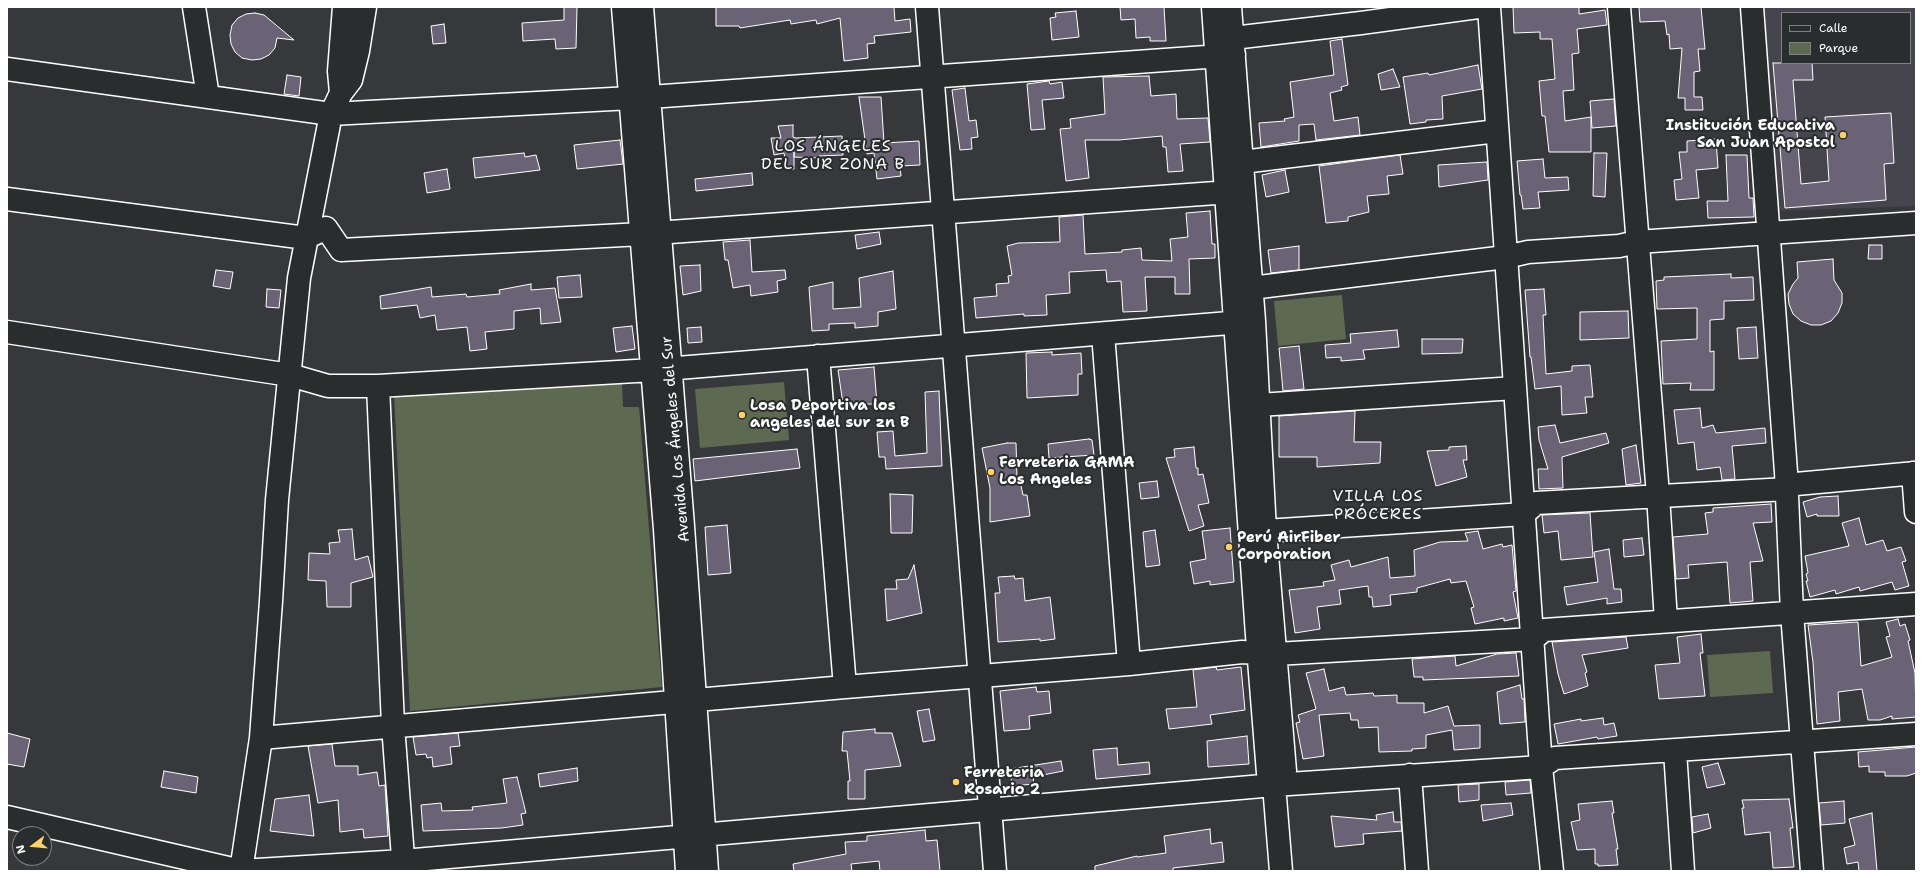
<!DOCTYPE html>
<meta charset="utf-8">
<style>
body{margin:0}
#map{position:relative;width:1923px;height:878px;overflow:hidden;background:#37383c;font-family:"Shantell Sans",sans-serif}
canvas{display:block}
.frame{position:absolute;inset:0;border:8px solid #fff;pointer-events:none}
.legend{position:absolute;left:1781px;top:12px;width:130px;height:52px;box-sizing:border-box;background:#2a2d2e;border:1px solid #7f8182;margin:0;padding:5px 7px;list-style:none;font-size:12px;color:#fff}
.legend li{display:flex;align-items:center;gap:8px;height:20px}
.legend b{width:20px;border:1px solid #7f8182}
.north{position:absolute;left:12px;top:826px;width:40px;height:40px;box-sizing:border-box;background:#2a2d2e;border:1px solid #7f8182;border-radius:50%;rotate:254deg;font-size:11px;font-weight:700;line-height:16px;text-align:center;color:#fff}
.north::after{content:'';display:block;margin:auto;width:14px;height:18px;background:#ffd166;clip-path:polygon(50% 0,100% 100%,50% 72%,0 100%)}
</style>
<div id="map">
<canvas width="1923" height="878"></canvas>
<div class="frame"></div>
<ul class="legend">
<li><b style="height:5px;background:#2a2d2e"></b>Calle</li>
<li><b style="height:11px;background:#5d6a51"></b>Parque</li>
</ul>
<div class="north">N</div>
</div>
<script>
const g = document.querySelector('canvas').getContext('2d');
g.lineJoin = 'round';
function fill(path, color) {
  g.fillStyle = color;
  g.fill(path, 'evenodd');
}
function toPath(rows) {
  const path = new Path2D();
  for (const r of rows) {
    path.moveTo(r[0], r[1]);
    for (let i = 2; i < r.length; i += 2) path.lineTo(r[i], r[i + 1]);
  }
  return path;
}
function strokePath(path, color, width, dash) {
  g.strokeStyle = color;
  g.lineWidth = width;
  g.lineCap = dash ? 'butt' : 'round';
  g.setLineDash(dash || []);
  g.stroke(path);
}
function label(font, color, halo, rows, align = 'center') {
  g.font = font + ' "Shantell Sans",sans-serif';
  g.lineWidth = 4;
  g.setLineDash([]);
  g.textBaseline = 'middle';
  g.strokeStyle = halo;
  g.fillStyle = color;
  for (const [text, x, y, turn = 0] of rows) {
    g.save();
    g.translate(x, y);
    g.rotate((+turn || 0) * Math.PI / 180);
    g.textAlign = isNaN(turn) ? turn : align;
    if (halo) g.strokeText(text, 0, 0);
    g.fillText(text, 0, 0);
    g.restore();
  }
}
const built = toPath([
 [1765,7,1916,7,1916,206,1774,211],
 [1782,13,1910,13,1910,63,1782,63]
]);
const green = toPath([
 [1342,295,1346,339,1278,346,1274,301],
 [784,382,789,440,700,448,695,389],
 [622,384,623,407,639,407,662,687,410,711,394,395],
 [1770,651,1773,693,1710,697,1707,655]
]);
const building = toPath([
 [564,7,577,7,576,48,556,49,555,39,523,41,522,23,564,20,564,7],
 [716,7,894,7,895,21,910,19,911,32,874,36,875,43,867,44,868,58,844,61,840,18,817,24,816,20,791,24,790,20,740,28,739,26,716,26,716,7],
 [1120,7,1164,7,1166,41,1150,41,1150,37,1136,38,1135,19,1121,20,1120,7],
 [1513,7,1579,7,1579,14,1605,10,1607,25,1577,29,1579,53,1572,54,1574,90,1563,91,1565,121,1591,117,1591,152,1549,152,1545,116,1542,116,1539,81,1555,79,1552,39,1540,39,1540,32,1514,33,1513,7],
 [1639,7,1701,7,1705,49,1698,49,1700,71,1694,72,1694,97,1702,97,1703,110,1685,110,1685,98,1678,98,1682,48,1670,49,1669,34,1667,35,1665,21,1640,22,1639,7],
 [1076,11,1079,37,1052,40,1050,18,1056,17,1055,13,1076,11],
 [255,13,264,15,294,40,277,38,275,48,269,55,261,59,252,60,242,58,235,52,231,44,230,35,232,25,238,18,246,14,255,13],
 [444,24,446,43,433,44,431,26,444,24],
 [1342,39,1348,85,1341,87,1342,90,1330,93,1334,121,1358,117,1360,135,1316,140,1314,124,1299,125,1299,141,1261,147,1259,123,1285,121,1284,119,1294,117,1290,82,1334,75,1330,41,1342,39],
 [1773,63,1812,63,1813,80,1793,80,1801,184,1829,181,1825,117,1891,113,1894,163,1884,164,1886,200,1785,208,1773,63],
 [1478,65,1482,89,1442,96,1443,119,1426,120,1426,122,1410,124,1403,77,1428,73,1429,75,1478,65],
 [1393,69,1400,87,1381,90,1378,74,1393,69],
 [287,75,301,77,299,96,284,94,287,75],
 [1149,76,1151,96,1176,94,1177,119,1208,118,1210,142,1180,144,1183,171,1168,172,1166,147,1163,147,1162,136,1119,140,1085,140,1089,178,1066,181,1060,129,1071,128,1070,119,1105,114,1103,77,1149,76],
 [1049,81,1050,84,1062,82,1064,98,1042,100,1045,129,1031,130,1027,84,1049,81],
 [965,88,969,121,976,120,978,137,971,138,972,149,960,150,952,90,965,88],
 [859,97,881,97,884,143,919,141,920,165,900,166,901,176,877,179,874,153,867,154,859,97],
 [1614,99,1616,126,1592,128,1590,101,1614,99],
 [793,125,793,137,796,138,842,136,843,155,819,156,819,158,794,157,794,152,794,169,787,170,784,153,774,155,771,138,781,138,778,126,793,125],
 [1716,139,1718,168,1696,170,1699,198,1676,200,1674,180,1682,179,1679,152,1687,152,1687,141,1716,139],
 [620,140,623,164,577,169,574,145,620,140],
 [524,153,525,157,536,155,540,170,475,178,473,158,524,153],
 [1594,153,1607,153,1605,197,1593,196,1594,153],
 [1400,155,1403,174,1387,176,1389,194,1367,196,1369,212,1348,217,1348,221,1326,223,1319,166,1400,155],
 [1726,155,1747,155,1749,198,1753,198,1754,217,1708,218,1707,201,1728,201,1726,155],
 [1543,159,1545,178,1568,177,1569,190,1538,192,1540,208,1523,209,1521,195,1520,195,1517,161,1543,159],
 [1487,162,1488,180,1439,187,1438,165,1487,162],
 [447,169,450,189,427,193,424,173,447,169],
 [1285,170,1289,192,1266,197,1262,175,1285,170],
 [752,173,753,185,696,191,695,179,752,173],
 [1210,211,1212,244,1215,244,1215,258,1189,259,1190,294,1175,294,1175,277,1145,277,1147,311,1123,312,1121,281,1107,282,1106,270,1069,272,1070,293,1046,295,1047,315,1024,316,1024,314,976,318,974,298,997,296,996,284,1009,283,1008,276,1012,275,1007,246,1018,243,1060,242,1059,217,1083,215,1085,254,1122,252,1122,250,1141,248,1142,260,1172,261,1170,239,1188,237,1186,213,1210,211],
 [879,232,881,244,857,249,855,235,879,232],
 [750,240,752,272,785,270,786,279,777,281,778,292,751,296,750,285,733,288,728,260,725,260,723,242,750,240],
 [1869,245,1882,245,1882,259,1868,259,1869,245],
 [1299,246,1299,270,1271,273,1268,250,1299,246],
 [1833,259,1834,280,1842,293,1842,303,1838,313,1831,321,1821,325,1811,325,1801,321,1793,314,1789,304,1788,294,1793,284,1798,278,1797,262,1833,259],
 [700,265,701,291,683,295,680,266,700,265],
 [216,270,233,272,230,289,213,286,216,270],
 [893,271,896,309,878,312,878,326,855,328,855,323,829,324,829,330,812,331,809,287,833,282,833,309,861,307,859,278,893,271],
 [1731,274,1731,278,1753,277,1754,300,1724,301,1724,319,1710,320,1710,352,1714,351,1714,390,1690,390,1691,383,1663,384,1661,341,1697,339,1697,308,1657,309,1656,281,1664,280,1664,277,1731,274],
 [580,275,582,297,559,298,557,277,580,275],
 [531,284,531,290,555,288,561,322,541,324,540,308,514,311,514,329,485,332,487,349,470,351,467,327,437,330,435,315,420,318,417,305,381,309,380,296,431,287,432,297,466,294,467,297,500,294,499,290,531,284],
 [267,289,281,290,279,308,266,307,267,289],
 [1544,289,1546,315,1543,315,1546,374,1572,371,1572,366,1590,365,1593,397,1585,397,1587,413,1562,415,1561,386,1535,389,1531,357,1530,357,1525,290,1544,289],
 [1628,311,1629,338,1580,340,1580,312,1628,311],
 [632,326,635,349,616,352,613,328,632,326],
 [701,327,702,342,688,343,687,328,701,327],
 [1756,327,1758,358,1739,359,1737,328,1756,327],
 [1397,330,1399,347,1363,350,1365,359,1341,361,1341,357,1326,358,1325,345,1351,343,1350,334,1397,330],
 [1422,339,1463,339,1462,353,1422,354,1422,339],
 [1299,346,1304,389,1283,391,1279,348,1299,346],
 [1052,352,1052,355,1081,353,1082,374,1078,374,1078,395,1027,398,1026,353,1052,352],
 [874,367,877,404,843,404,838,370,874,367],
 [939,391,942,466,886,469,885,457,879,457,877,432,893,431,895,456,927,453,925,392,939,391],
 [1700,408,1702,428,1713,425,1716,433,1765,428,1766,443,1732,446,1735,479,1722,480,1720,467,1697,470,1694,442,1678,444,1674,410,1700,408],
 [1355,411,1354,442,1381,442,1380,463,1317,467,1317,457,1279,457,1279,416,1355,411],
 [1555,425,1560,443,1606,433,1609,443,1562,457,1563,488,1539,489,1538,469,1548,469,1539,440,1538,427,1555,425],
 [1089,439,1092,440,1094,455,1049,458,1048,444,1089,439],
 [1007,443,1016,443,1017,477,1019,477,1023,495,1027,495,1030,516,990,522,990,488,982,448,1007,443],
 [1636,445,1641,483,1626,485,1622,449,1636,445],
 [1466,446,1467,460,1463,460,1467,477,1436,486,1427,451,1449,450,1449,447,1466,446],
 [1194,447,1196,468,1198,468,1198,475,1203,474,1209,503,1198,505,1204,526,1189,531,1166,458,1175,457,1174,449,1194,447],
 [797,449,800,468,695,481,693,459,797,449],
 [1157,481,1159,497,1141,499,1139,483,1157,481],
 [890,494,913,495,912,533,891,533,890,494],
 [1838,496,1839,516,1817,516,1817,514,1807,517,1803,502,1820,497,1838,496],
 [1771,504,1772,522,1753,523,1763,561,1750,562,1753,601,1730,603,1727,562,1688,565,1689,578,1676,579,1673,537,1708,534,1705,513,1713,512,1713,508,1771,504],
 [1590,513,1593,557,1561,560,1558,531,1544,533,1542,515,1590,513],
 [1859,518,1866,545,1883,540,1887,551,1901,547,1906,561,1902,562,1909,586,1895,590,1892,582,1860,591,1859,587,1836,594,1835,590,1810,597,1806,581,1808,581,1806,574,1808,573,1805,556,1849,546,1842,523,1859,518],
 [727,525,731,573,708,575,705,527,727,525],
 [1230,528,1234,582,1210,585,1210,581,1194,584,1190,562,1206,559,1202,531,1230,528],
 [352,529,355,560,368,556,373,577,351,583,351,607,327,607,326,581,308,580,309,553,330,554,329,543,340,542,338,530,352,529],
 [1155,530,1160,565,1146,567,1143,532,1155,530],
 [1478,531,1483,549,1502,544,1503,547,1512,545,1516,591,1513,592,1518,618,1504,621,1504,618,1475,624,1471,608,1474,607,1466,581,1451,583,1450,579,1417,588,1417,592,1390,595,1391,605,1373,607,1372,597,1369,597,1368,586,1339,590,1341,604,1317,607,1320,629,1295,633,1289,590,1324,586,1323,582,1335,580,1331,565,1349,560,1351,567,1388,557,1390,578,1415,576,1414,550,1440,542,1468,541,1465,533,1478,531],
 [1642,538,1644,555,1624,557,1623,540,1642,538],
 [1609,549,1614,589,1621,589,1622,602,1607,604,1607,598,1567,605,1564,587,1598,582,1594,552,1609,549],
 [914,565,922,613,887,621,885,589,897,589,896,580,908,579,914,565],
 [1014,576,1015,579,1023,578,1025,601,1050,597,1055,639,1040,641,1040,639,998,642,995,593,1000,593,998,577,1014,576],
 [1898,619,1900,626,1905,624,1910,640,1908,641,1915,673,1916,717,1892,719,1892,716,1880,720,1868,720,1862,689,1838,692,1840,721,1817,724,1813,662,1808,625,1858,622,1861,666,1892,657,1886,637,1890,636,1886,622,1898,619],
 [1701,634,1703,653,1700,653,1705,696,1659,699,1655,665,1680,663,1677,637,1701,634],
 [1626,637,1628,648,1582,655,1587,672,1585,673,1588,686,1564,694,1558,674,1552,642,1626,637],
 [1516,653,1519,676,1423,680,1423,677,1414,677,1412,659,1455,656,1456,666,1497,654,1516,653],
 [1216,667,1217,670,1241,667,1245,710,1210,715,1212,724,1169,729,1166,709,1197,707,1193,670,1216,667],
 [1324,669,1329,691,1344,687,1346,695,1373,693,1374,696,1397,695,1397,703,1424,703,1424,713,1448,706,1454,726,1480,725,1480,748,1454,750,1452,730,1426,735,1426,748,1412,749,1412,751,1379,752,1378,727,1359,728,1358,720,1351,720,1350,713,1319,715,1324,756,1303,759,1296,723,1300,722,1298,715,1316,709,1306,673,1324,669],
 [1520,685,1522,699,1524,699,1525,722,1500,724,1497,692,1520,685],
 [1036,687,1037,692,1049,691,1051,713,1029,716,1030,729,1004,731,1000,691,1036,687],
 [929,709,935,740,923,742,917,711,929,709],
 [1603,718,1604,725,1614,723,1617,736,1598,739,1597,737,1558,744,1554,724,1581,719,1581,721,1603,718],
 [875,729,875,733,892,733,901,766,865,770,865,799,848,799,848,781,850,781,847,751,842,751,843,732,875,729],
 [7,733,30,739,24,767,7,764,7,733],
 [458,733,460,746,450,747,452,764,433,767,432,757,427,758,426,754,416,755,413,737,458,733],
 [1247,736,1249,764,1208,767,1207,741,1247,736],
 [332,744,335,766,358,766,358,775,377,772,379,786,385,785,388,836,364,838,363,829,340,832,338,800,318,803,308,746,332,744],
 [1916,747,1916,773,1907,776,1885,776,1885,772,1869,772,1869,766,1859,767,1858,752,1916,747],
 [1117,748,1118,765,1149,762,1150,774,1096,779,1093,750,1117,748],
 [1061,761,1063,771,1033,777,1034,784,1012,786,1010,769,1061,761],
 [1718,763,1725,784,1707,788,1702,767,1718,763],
 [577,768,578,781,540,787,538,774,577,768],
 [164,771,198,777,196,793,161,787,164,771],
 [517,777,526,813,521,814,523,825,502,828,423,831,421,805,441,803,442,811,473,810,472,807,507,803,503,779,517,777],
 [1530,780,1531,793,1506,795,1505,782,1530,780],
 [1479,784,1479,800,1459,802,1458,785,1479,784],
 [309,795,314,836,270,831,275,799,309,795],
 [1789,799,1793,828,1790,828,1794,867,1773,868,1770,832,1745,835,1742,808,1744,808,1742,800,1789,799],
 [1612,801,1614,813,1612,813,1618,849,1616,849,1618,865,1598,866,1598,864,1595,864,1595,849,1577,850,1571,822,1580,820,1578,804,1612,801],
 [1844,801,1845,823,1821,825,1819,803,1844,801],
 [1511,803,1513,815,1483,821,1481,805,1511,803],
 [1393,812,1394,822,1401,822,1402,831,1363,834,1364,844,1335,847,1331,816,1377,820,1376,815,1393,812],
 [1872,813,1877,871,1859,871,1858,862,1847,864,1844,848,1855,845,1849,819,1872,813],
 [1708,814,1711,828,1693,833,1692,817,1708,814],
 [1210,829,1211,844,1222,842,1224,862,1173,868,1173,871,1095,871,1095,866,1137,856,1137,857,1166,853,1164,836,1210,829],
 [925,830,926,841,937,840,940,871,880,871,879,861,851,864,852,871,794,871,793,864,846,854,845,842,867,841,867,836,925,830]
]);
const minor = toPath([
 [194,7,208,97],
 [623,7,665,529,687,871],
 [642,7,683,526,707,871],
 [927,7,995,871],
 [1213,7,1257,635,1268,773,1274,785,1281,871],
 [1230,7,1254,321,1265,531,1285,771,1274,785],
 [1489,7,1541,767,1552,871],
 [1619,7,1658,495,1666,621],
 [1752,7,1786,472,1792,613,1812,871],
 [1233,38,1361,23,1478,7],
 [7,69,331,114,650,97,1234,55],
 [341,93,339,71,344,7],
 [1242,162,1497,131],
 [7,199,306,238,326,228,341,250,642,234,1244,191],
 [1251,288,1506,257,1528,252,1619,246,1637,242,1916,223],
 [7,332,290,375,328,386,378,386,653,370,1254,321],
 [1103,334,1129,664],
 [818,356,845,687],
 [378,386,393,725,404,871],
 [1244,406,1515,388],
 [1913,473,1916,512],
 [1250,532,1524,514,1536,503,1787,489,1796,484,1916,473],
 [261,738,845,687,1129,664,1242,652,1276,654,1533,639,1544,630,1916,604],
 [1675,751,1683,871],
 [1410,775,1417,871],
 [7,817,241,871,403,861,1274,785,1541,767,1555,758,1916,734],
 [241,871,261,738,271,601,277,500,299,278,331,114,341,93,351,80,358,51,365,7]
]);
const markers = [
 [1843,135,4,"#ffd166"],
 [742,415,4,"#ffd166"],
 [991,472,4,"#ffd166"],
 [1229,547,4,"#ffd166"],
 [956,782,4,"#ffd166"]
];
const poiNames = [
 ["Institución Educativa",1835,126,"right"],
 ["San Juan Apostol",1835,143,"right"],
 ["Losa Deportiva los",750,406],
 ["angeles del sur zn B",750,423],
 ["Ferreteria GAMA",999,463],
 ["Los Angeles",999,480],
 ["Perú AirFiber",1237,538],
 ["Corporation",1237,555],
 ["Ferreteria",964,773],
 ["Rosario 2",964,790]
];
const streetNames = [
 ["Avenida Los Ángeles del Sur",676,439,-95]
];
const neighbourhoodNames = [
 ["LOS ÁNGELES",833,147],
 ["DEL SUR ZONA B",833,165],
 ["VILLA LOS",1378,497],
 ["PRÓCERES",1378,515]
];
fill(built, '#46454d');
fill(green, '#5d6a51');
fill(building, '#696375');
strokePath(building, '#fff', 1);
strokePath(minor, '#fff', 25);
strokePath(minor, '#2a2d2e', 22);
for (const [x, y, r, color] of markers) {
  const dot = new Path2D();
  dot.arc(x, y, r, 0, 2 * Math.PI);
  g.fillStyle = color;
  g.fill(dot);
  strokePath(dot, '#2a2d2e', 1.5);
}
label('bold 15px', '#fff', '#2a2d2e', poiNames, 'left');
label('15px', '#fff', '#2a2d2e', streetNames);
g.letterSpacing = '1px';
label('16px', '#fff', '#2a2d2e', neighbourhoodNames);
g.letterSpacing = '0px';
</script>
